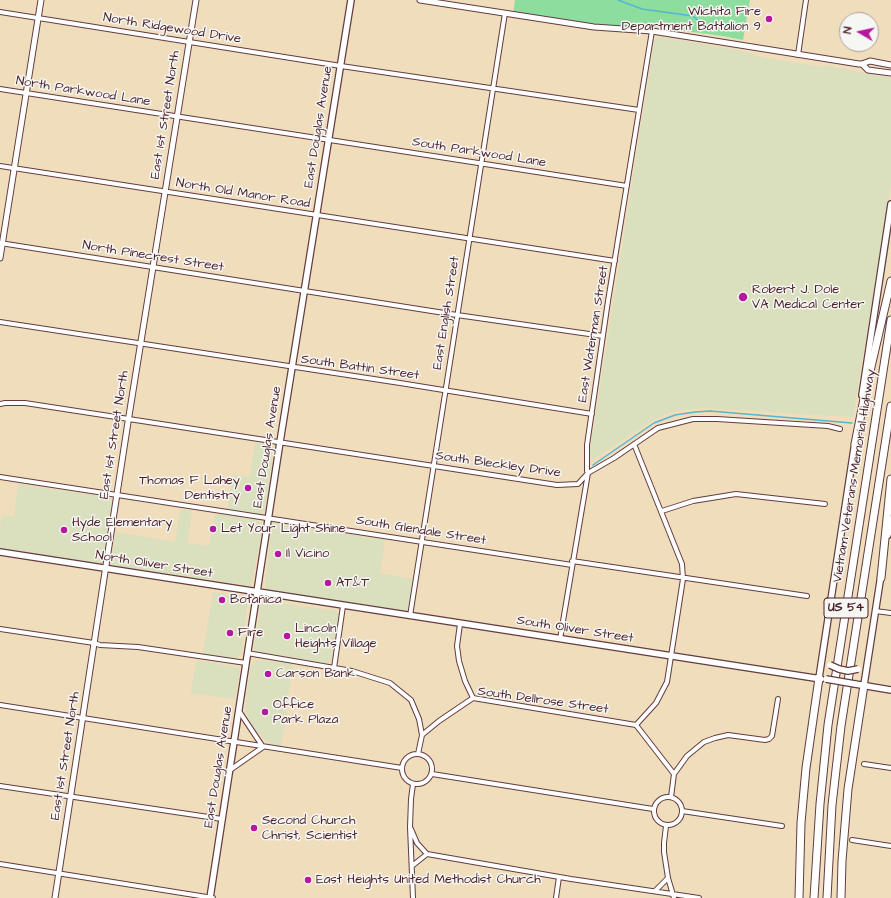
<!DOCTYPE html>
<style>
body{margin:0}
#map{position:relative;width:891px;height:898px;overflow:hidden;background:#efddbb;font-family:"Architects Daughter",sans-serif}
canvas{display:block}
.north{position:absolute;left:839px;top:12px;width:40px;height:40px;box-sizing:border-box;background:#f6f6f2;border:1px solid #b1a0a2;border-radius:50%;rotate:279deg;font-size:11px;font-weight:700;line-height:16px;text-align:center;color:#4a1f2b}
.north::after{content:'';display:block;margin:auto;width:14px;height:18px;background:#b5179e;clip-path:polygon(50% 0,100% 100%,50% 72%,0 100%)}
</style>
<div id="map">
<canvas width="891" height="898"></canvas>
<div class="north">N</div>
</div>
<script>
const g = document.querySelector('canvas').getContext('2d');
g.lineJoin = 'round';
function fill(path, color) {
  g.fillStyle = color;
  g.fill(path, 'evenodd');
}
function toPath(rows) {
  const path = new Path2D();
  for (const r of rows) {
    if (r.length === 3) {
      path.moveTo(r[0] + r[2], r[1]);
      path.arc(r[0], r[1], r[2], 0, 2 * Math.PI);
      continue;
    }
    path.moveTo(r[0], r[1]);
    for (let i = 2; i < r.length; i += 2) path.lineTo(r[i], r[i + 1]);
  }
  return path;
}
function strokePath(path, color, width, dash) {
  g.strokeStyle = color;
  g.lineWidth = width;
  g.lineCap = dash ? 'butt' : 'round';
  g.setLineDash(dash || []);
  g.stroke(path);
}
function label(font, color, halo, rows, align = 'center') {
  g.font = font + ' "Architects Daughter",sans-serif';
  g.lineWidth = 3;
  g.setLineDash([]);
  g.textBaseline = 'middle';
  g.strokeStyle = halo;
  g.fillStyle = color;
  for (const [text, x, y, turn = 0] of rows) {
    g.save();
    g.translate(x, y);
    g.rotate((+turn || 0) * Math.PI / 180);
    g.textAlign = isNaN(turn) ? turn : align;
    if (halo) g.strokeText(text, 0, 0);
    g.fillText(text, 0, 0);
    g.restore();
  }
}
const built = toPath([
 [662,37,747,52,764,58,778,60,822,67,827,66,891,78,891,185,853,417,704,408,689,409,669,413,652,421,592,460,590,453,591,444,654,42,656,38],
 [255,443,274,447,264,511,260,515,227,509,233,475,250,477],
 [18,484,112,498,113,501,104,560,102,563,97,564,0,549,0,526,2,515,14,517],
 [180,509,192,511,187,543,209,546,215,514,255,520,261,523,261,533,252,584,250,586,111,565,110,563,116,532,175,542],
 [274,523,385,540,380,573,412,579,408,610,404,612,266,590,265,588,271,527],
 [213,592,245,597,248,600,242,647,241,654,235,659,203,654],
 [264,601,337,611,339,614,331,660,330,662,327,663,258,652,254,650,254,644,261,605],
 [196,660,239,668,240,670,235,699,191,693],
 [259,660,293,664,281,746,270,743,265,740,255,730,248,717,245,709,250,668,253,662]
]);
const green = toPath([
 [515,0,750,0,743,40,723,36,639,25,612,28,513,14]
]);
const stream = toPath([
 [618,0,642,9,693,16,710,31],
 [593,465,654,423,675,415,695,412,710,411,852,423]
]);
const minor = toPath([
 [0,12,341,66,639,110],
 [798,55,806,0],
 [0,89,627,186],
 [0,166,615,261],
 [0,243,457,315,603,336],
 [0,322,400,383,592,414],
 [0,404,5,403,25,403,557,485,578,484,588,473,614,458,658,428,693,419,717,419,828,426,840,429],
 [634,444,682,564,683,579,667,682,656,703,636,725],
 [0,477,572,565],
 [662,511,693,501,736,494,825,504],
 [572,561,807,596],
 [875,611,891,613],
 [410,616,505,13],
 [460,624,457,646,459,661,465,681,473,698],
 [0,629,94,643,100,645,138,647,246,663],
 [560,639,588,473,587,471,587,445,608,301,652,31],
 [247,653,352,671,390,683,411,700,419,719,422,735,439,721,473,698,636,725,674,774],
 [334,668,343,606],
 [0,705,402,768],
 [418,754,422,735],
 [417,769,15],
 [864,764,891,768],
 [230,770,263,747,239,711],
 [432,774,653,809],
 [0,786,222,819],
 [668,811,14],
 [671,797,674,774,687,756,704,742,715,738,728,735,765,740,769,739,772,736,778,699],
 [682,811,782,826],
 [666,826,664,843,664,852,668,878,674,898],
 [411,829,417,843,427,854,412,866],
 [852,840,891,846],
 [427,854,571,879,699,898],
 [0,864,213,898],
 [655,891,668,878],
 [413,898,410,827,411,799,413,784],
 [556,898,559,877]
]);
const tertiary = toPath([
 [420,0,594,27,652,31,859,64,862,64,870,61,891,65],
 [862,64,868,70,891,73],
 [0,258,41,0],
 [55,898,128,422,196,0]
]);
const secondary = toPath([
 [862,395,891,204],
 [888,535,891,519],
 [0,552,821,679],
 [819,678,855,442],
 [855,684,891,690],
 [864,685,881,575],
 [210,898,280,442,351,0]
]);
const motorway = toPath([
 [855,444,867,384,891,281],
 [881,578,891,479],
 [799,898,801,823,806,768,819,678],
 [814,898,820,804,828,725,891,320],
 [827,898,832,805,841,726,891,406],
 [841,898,842,861,848,789,864,685]
]);
const secondaryBridge = toPath([
 [830,665,839,669,848,671,858,669],
 [826,679,855,684]
]);
const markers = [
 [769,19,4,"#b5179e"],
 [743,297,5,"#b5179e"],
 [248,488,4,"#b5179e"],
 [213,529,4,"#b5179e"],
 [64,530,4,"#b5179e"],
 [278,554,4,"#b5179e"],
 [328,583,4,"#b5179e"],
 [222,600,4,"#b5179e"],
 [230,633,4,"#b5179e"],
 [287,636,4,"#b5179e"],
 [268,674,4,"#b5179e"],
 [265,712,4,"#b5179e"],
 [254,828,4,"#b5179e"],
 [308,880,4,"#b5179e"]
];
const shields = [
 [846,608,44]
];
const shieldNames = [
 ["US 54",846,608]
];
const poiNames = [
 ["Wichita Fire",761,12,"right"],
 ["Department Battalion 9",761,27,"right"],
 ["Robert J. Dole",752,290],
 ["VA Medical Center",752,305],
 ["Thomas F Lahey",240,481,"right"],
 ["Dentistry",240,496,"right"],
 ["Hyde Elementary",72,523],
 ["School",72,538],
 ["Let Your Light Shine",221,529],
 ["Il Vicino",286,554],
 ["AT&T",336,583],
 ["Botanica",230,600],
 ["Lincoln",295,629],
 ["Heights Village",295,644],
 ["Fire",238,633],
 ["Carson Bank",276,674],
 ["Office",273,705],
 ["Park Plaza",273,720],
 ["Second Church",262,821],
 ["Christ, Scientist",262,836],
 ["East Heights United Methodist Church",316,880]
];
const streetNames = [
 ["North Ridgewood Drive",172,29,9],
 ["North Parkwood Lane",83,92,9],
 ["East 1st Street North",166,115,-81],
 ["East Douglas Avenue",319,127,-81],
 ["South Parkwood Lane",479,153,9],
 ["North Old Manor Road",243,194,9],
 ["North Pinecrest Street",153,257,9],
 ["East English Street",447,313,-81],
 ["East Waterman Street",594,334,-81],
 ["South Battin Street",360,368,8],
 ["East 1st Street North",115,435,-81],
 ["East Douglas Avenue",268,447,-81],
 ["South Bleckley Drive",498,465,8],
 ["Vietnam Veterans Memorial Highway",855,476,-81],
 ["South Glendale Street",421,531,9],
 ["North Oliver Street",154,565,9],
 ["South Oliver Street",575,630,9],
 ["South Dellrose Street",543,701,8],
 ["East 1st Street North",66,756,-81],
 ["East Douglas Avenue",219,767,-81]
];
fill(built, '#dadfbd');
fill(green, '#8cdd9e');
strokePath(stream, '#54b6d2', 1.5);
strokePath(minor, '#633c41', 6);
strokePath(tertiary, '#633c41', 7);
strokePath(secondary, '#633c41', 8);
strokePath(motorway, '#633c41', 9);
strokePath(minor, '#fff', 4);
strokePath(tertiary, '#fff', 5);
strokePath(secondary, '#fff', 5.5);
strokePath(motorway, '#fff', 7);
strokePath(secondaryBridge, '#633c41', 8, []);
strokePath(secondaryBridge, '#fff', 5.5);
for (const [x, y, r, color] of markers) {
  const dot = new Path2D();
  dot.arc(x, y, r, 0, 2 * Math.PI);
  g.fillStyle = color;
  g.fill(dot);
  strokePath(dot, '#f6f6f2', 1.5);
}
for (const [x, y, w] of shields) {
  const box = new Path2D();
  box.roundRect(x - w / 2, y - 10, w, 20, 3);
  g.fillStyle = '#f6f6f2';
  g.fill(box);
  strokePath(box, '#4a1f2b', 1);
}
label('bold 12px', '#4a1f2b', null, shieldNames);
label('13px', '#4a1f2b', '#f6f6f2', poiNames, 'left');
label('13px', '#4a1f2b', '#f6f6f2', streetNames);
</script>
